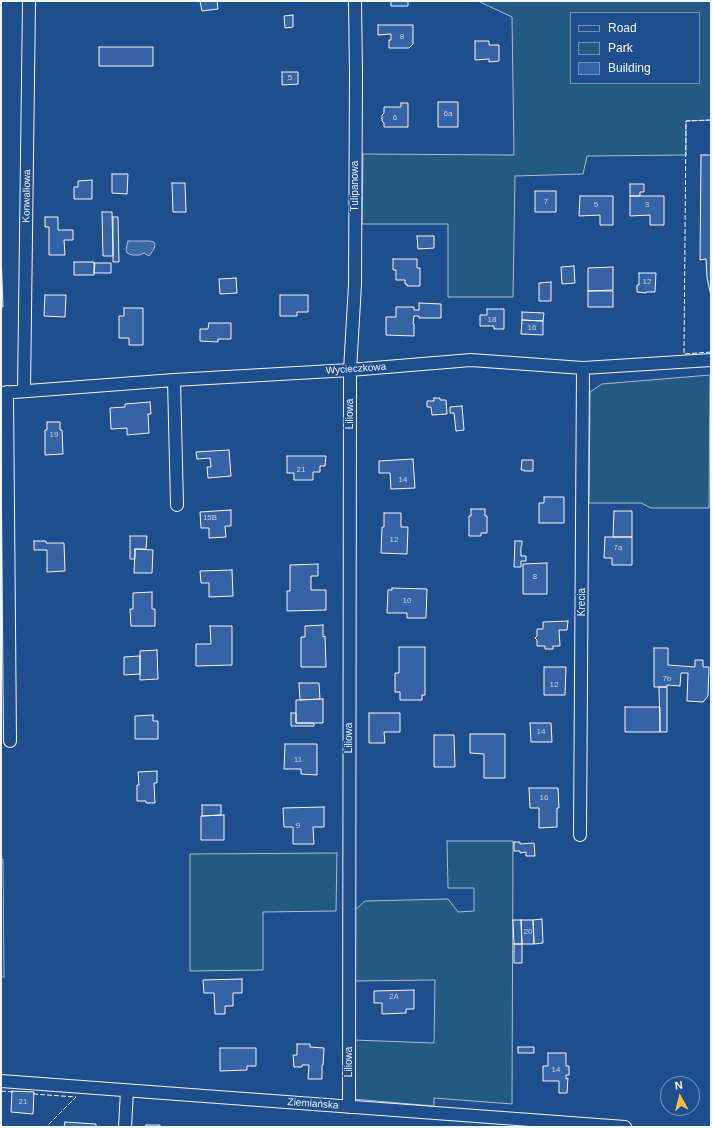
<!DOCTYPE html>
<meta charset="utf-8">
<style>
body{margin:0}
#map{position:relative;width:712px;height:1128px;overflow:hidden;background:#1f4e8c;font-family:Arial,sans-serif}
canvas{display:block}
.frame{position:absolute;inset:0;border:2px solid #f2f6ff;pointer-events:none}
.legend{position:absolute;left:570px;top:12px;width:130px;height:72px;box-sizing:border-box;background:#1f4e8c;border:1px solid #7391ba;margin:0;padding:5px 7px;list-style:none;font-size:12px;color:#f2f6ff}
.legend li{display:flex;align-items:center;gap:8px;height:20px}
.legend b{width:20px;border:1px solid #7391ba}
.north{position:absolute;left:660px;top:1076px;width:40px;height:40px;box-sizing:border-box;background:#1f4e8c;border:1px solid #7391ba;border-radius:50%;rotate:353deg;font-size:11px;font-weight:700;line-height:16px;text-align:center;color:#f2f6ff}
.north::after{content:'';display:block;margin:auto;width:14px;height:18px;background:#ffb74d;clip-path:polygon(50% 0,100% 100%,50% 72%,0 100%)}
</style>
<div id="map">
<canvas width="712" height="1128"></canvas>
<div class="frame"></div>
<ul class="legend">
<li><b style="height:5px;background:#1f4e8c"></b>Road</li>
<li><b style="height:11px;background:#245a82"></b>Park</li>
<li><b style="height:11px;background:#3563a3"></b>Building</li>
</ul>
<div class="north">N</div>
</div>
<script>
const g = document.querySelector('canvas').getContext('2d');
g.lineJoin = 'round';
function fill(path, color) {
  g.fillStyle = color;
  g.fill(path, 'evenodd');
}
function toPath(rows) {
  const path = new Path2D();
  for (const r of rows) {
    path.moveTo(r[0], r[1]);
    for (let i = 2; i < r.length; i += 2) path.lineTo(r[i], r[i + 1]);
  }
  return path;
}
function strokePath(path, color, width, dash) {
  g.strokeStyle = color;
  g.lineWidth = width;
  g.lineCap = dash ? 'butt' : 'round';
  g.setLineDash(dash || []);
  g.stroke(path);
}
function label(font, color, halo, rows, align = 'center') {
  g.font = font + ' Arial,sans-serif';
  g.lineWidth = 3;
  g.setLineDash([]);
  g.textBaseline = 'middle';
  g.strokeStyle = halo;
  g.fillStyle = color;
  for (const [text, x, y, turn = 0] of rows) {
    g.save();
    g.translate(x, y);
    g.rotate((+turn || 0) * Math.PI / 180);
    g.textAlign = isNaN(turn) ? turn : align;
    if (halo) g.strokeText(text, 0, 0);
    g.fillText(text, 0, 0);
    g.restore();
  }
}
const green = toPath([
 [478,1,711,1,711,120,686,121,686,155,587,156,583,174,515,176,513,297,448,297,448,224,362,224,363,154,514,155,512,17,478,1],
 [571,13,699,13,699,83,571,83,571,13],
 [710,375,709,508,651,508,641,503,589,503,590,392,602,384,710,375],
 [447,841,513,841,512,1104,434,1098,434,1106,353,1099,354,1040,434,1043,435,980,354,981,354,911,365,901,448,899,458,912,474,911,474,888,448,888,447,841],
 [337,853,336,911,263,912,263,970,190,971,190,854,337,853],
 [1,859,3,859,4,977,1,977,1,859]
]);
const water = toPath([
 [128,241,150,241,154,242,155,244,154,249,149,256,144,253,140,255,132,255,127,253,126,249,128,241]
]);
const building = toPath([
 [200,1,217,1,218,9,202,11,200,1],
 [391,1,408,1,408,6,391,6,391,1],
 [293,15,293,27,285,28,284,16,293,15],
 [378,25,413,25,413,44,409,48,389,48,389,40,391,40,391,34,378,35,378,25],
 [475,41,489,41,489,45,499,45,499,61,489,62,489,59,475,60,475,41],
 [99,47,153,47,153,66,99,66,99,47],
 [282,72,298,72,298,84,282,85,282,72],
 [438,102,458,102,458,127,438,127,438,102],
 [401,103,408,103,408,127,384,127,384,123,382,121,382,115,384,113,384,107,401,107,401,103],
 [701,155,711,155,711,296,707,278,706,259,700,260,701,155],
 [112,174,128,174,127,194,112,193,112,174],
 [92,180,92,199,74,199,74,187,78,187,78,181,92,180],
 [172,183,185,183,186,212,173,212,172,183],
 [630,184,644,184,644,192,640,192,640,196,630,196,630,184],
 [535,191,556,191,556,212,535,212,535,191],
 [580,196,613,196,613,225,600,225,600,215,579,216,580,196],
 [630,196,664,196,664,225,650,225,650,215,630,216,630,196],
 [102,212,112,212,113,256,103,256,102,212],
 [45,217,58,217,58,230,73,230,73,240,64,240,65,255,49,255,49,227,45,227,45,217],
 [113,217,118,217,119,262,113,262,113,217],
 [417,236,434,236,434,248,418,249,417,236],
 [1,254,3,307,1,307,1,254],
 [393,259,417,259,417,268,420,268,420,286,407,286,407,284,405,284,405,280,396,280,396,270,393,270,393,259],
 [74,262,94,262,94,275,74,275,74,262],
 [94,263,111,263,111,273,94,273,95,264,94,263],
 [574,266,575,283,562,284,561,267,574,266],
 [613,267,613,290,588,291,588,268,613,267],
 [639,273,656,273,655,292,646,292,646,293,637,292,637,285,639,285,639,273],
 [236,278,237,293,220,294,219,279,236,278],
 [551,282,551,301,539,301,539,283,551,282],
 [588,291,613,291,613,307,588,307,588,291],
 [45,295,66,295,65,317,44,316,45,295],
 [280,295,308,295,308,312,297,312,297,316,280,316,280,295],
 [419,303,441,304,441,318,419,318,419,316,414,316,413,324,414,324,414,336,386,335,386,317,396,317,396,307,414,307,414,310,419,310,419,303],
 [124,308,143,308,143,345,129,345,129,338,119,338,119,316,124,316,124,308],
 [487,309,504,309,504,329,494,329,494,326,480,326,480,315,487,315,487,309],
 [522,312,544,313,543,321,522,320,522,312],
 [522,320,543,321,543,335,521,334,522,320],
 [209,323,231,323,231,339,218,339,218,342,200,341,200,329,208,329,209,323],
 [434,398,440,398,440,400,446,400,447,414,432,415,431,407,427,407,427,401,434,401,434,398],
 [150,402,151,414,148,414,149,433,127,435,127,428,111,429,110,408,125,407,125,404,150,402],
 [462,406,464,430,456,431,454,413,450,413,450,407,462,406],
 [47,422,60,422,60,430,62,430,63,454,45,455,45,430,47,430,47,422],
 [229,450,231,476,208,478,207,467,211,467,210,458,197,459,196,452,229,450],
 [287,456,326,456,325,466,320,466,320,472,313,472,313,480,294,480,294,473,287,473,287,456],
 [413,459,415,488,391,489,390,473,379,473,379,461,413,459],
 [522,460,533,460,533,471,524,471,524,470,521,470,522,460],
 [544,497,564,497,564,523,539,523,539,503,544,503,544,497],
 [471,509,485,509,485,516,487,516,487,533,481,533,481,536,469,536,469,516,471,516,471,509],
 [231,510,231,526,225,526,226,537,209,538,209,528,201,528,200,512,231,510],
 [614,511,632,511,632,537,613,537,614,511],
 [384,513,401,513,401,527,408,527,407,554,381,553,382,527,384,527,384,513],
 [130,536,147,536,146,549,135,549,135,559,130,559,130,536],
 [605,537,632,537,632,565,612,565,612,558,604,558,605,537],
 [34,541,46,541,46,543,64,543,65,571,47,572,47,550,34,550,34,541],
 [515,541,522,541,522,545,521,546,521,556,526,556,526,561,521,561,521,567,514,567,515,541],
 [135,549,153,550,152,573,134,573,135,549],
 [547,563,547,594,523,594,523,564,547,563],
 [318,564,318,576,311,576,311,590,326,590,326,610,287,611,287,591,290,591,290,565,318,564],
 [232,570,233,596,209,597,209,583,201,583,200,571,232,570],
 [392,588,427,589,426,618,407,618,407,613,387,613,388,590,392,590,392,588],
 [152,592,152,609,155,609,155,626,131,626,130,609,133,609,133,593,152,592],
 [568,621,567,630,559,630,560,646,553,646,553,649,545,649,545,646,537,646,537,640,535,638,537,636,537,629,543,629,543,622,568,621],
 [323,625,323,637,325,636,326,667,301,667,301,637,305,637,305,626,323,625],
 [210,626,232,626,232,665,196,666,196,644,211,644,210,626],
 [399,647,425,647,425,695,422,695,422,700,400,700,400,692,395,692,395,673,399,673,399,647],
 [654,648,668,648,668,665,695,667,695,660,703,660,703,667,709,667,708,696,703,702,687,701,688,673,681,673,680,686,667,685,667,687,654,687,654,648],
 [157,650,158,679,140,680,140,651,157,650],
 [140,656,140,674,124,675,124,657,140,656],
 [544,667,566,667,565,695,544,695,544,667],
 [299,683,319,683,320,699,300,700,299,683],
 [659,687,667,687,667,732,660,732,659,687],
 [323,699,323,723,296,723,296,700,323,699],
 [625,707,660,707,660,732,625,732,625,707],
 [291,713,296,713,296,723,314,723,314,726,291,726,291,713],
 [369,713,400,713,400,732,384,732,385,743,369,743,369,713],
 [153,715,153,721,158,721,158,739,135,739,135,716,153,715],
 [530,723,551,723,552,742,531,742,530,723],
 [470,734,505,734,505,778,484,778,484,754,470,753,470,734],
 [434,735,454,735,455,767,434,767,434,735],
 [285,744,317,744,317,775,301,774,301,769,284,769,285,744],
 [157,771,157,783,154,783,155,803,146,803,146,801,137,801,137,785,139,785,138,772,157,771],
 [529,788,558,788,559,808,557,808,557,827,539,828,539,808,530,808,529,788],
 [202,805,221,805,221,815,202,816,202,805],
 [324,807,324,827,313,827,314,844,293,844,293,827,284,827,283,808,324,807],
 [224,815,224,840,201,840,201,816,224,815],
 [514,842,520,842,520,844,534,843,535,856,526,856,526,852,520,853,520,851,514,851,514,842],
 [542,919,543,943,534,944,533,920,542,919],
 [513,920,521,920,522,944,514,944,513,920],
 [521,920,533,920,534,944,522,944,521,920],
 [514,944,522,944,522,963,514,963,514,944],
 [242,979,242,993,233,993,233,1006,225,1006,225,1014,215,1014,214,993,204,993,203,980,242,979],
 [414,990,414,1009,406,1009,406,1013,382,1014,382,1003,374,1003,374,991,414,990],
 [297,1044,310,1044,310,1047,324,1048,323,1065,322,1065,322,1079,308,1079,309,1065,302,1065,302,1067,294,1067,293,1055,297,1055,297,1044],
 [518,1047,534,1047,534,1053,518,1053,518,1047],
 [220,1048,256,1048,256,1066,247,1066,247,1070,220,1071,220,1048],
 [548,1053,566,1053,566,1066,569,1066,569,1075,566,1075,566,1079,568,1078,567,1093,559,1093,559,1081,543,1081,543,1066,548,1066,548,1053],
 [12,1091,34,1092,33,1114,11,1112,12,1091],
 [65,1122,96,1124,96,1127,64,1127,65,1122],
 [146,1125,160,1125,160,1127,146,1127,146,1125]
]);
const street = toPath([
 [174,380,177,505],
 [24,391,29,1],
 [7,392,10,741],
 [1,393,174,380,350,370,471,360,583,368,711,360],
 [580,835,583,368],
 [1,1081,625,1127],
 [349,1107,350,370,355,285,356,74,355,1],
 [125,1127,127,1091]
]);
const fence = toPath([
 [711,120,686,121,684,354,711,352],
 [1,1091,13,1092],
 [33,1094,76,1097,46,1127]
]);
const numberNames = [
 ["8",402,37],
 ["5",290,78],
 ["6a",448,114],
 ["6",395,118],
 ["7",546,202],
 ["5",596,205],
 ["3",647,205],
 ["12",647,282],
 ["18",492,320],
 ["16",532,328],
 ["19",54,435],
 ["21",301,470],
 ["14",403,480],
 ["15B",210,518],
 ["12",394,540],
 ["7a",618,548],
 ["8",535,577],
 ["10",407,601],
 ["7b",667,679],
 ["12",554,685],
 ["14",541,732],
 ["11",298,760],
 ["16",544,798],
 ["9",298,826],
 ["20",528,932],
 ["2A",394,997],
 ["14",556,1070],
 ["21",23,1102]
];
const streetNames = [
 ["Tulipanowa",355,186,-90],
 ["Konwaliowa",27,196,-89],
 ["Wycieczkowa",356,369,-4],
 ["Liliowa",350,414,-90],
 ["Krecia",582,602,-90],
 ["Liliowa",349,738,-90],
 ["Liliowa",349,1062,-90],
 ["Ziemiańska",313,1104,4]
];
fill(green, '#245a82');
strokePath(green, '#a8bbd7', 1);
fill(water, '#3b69a3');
strokePath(water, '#a8bbd7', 1);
fill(building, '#3563a3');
strokePath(building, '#f2f6ff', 1);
strokePath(street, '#f2f6ff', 14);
strokePath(street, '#1f4e8c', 12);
strokePath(fence, '#f2f6ff', 1, [5, 2]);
label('8px', '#c3d1e8', null, numberNames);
label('10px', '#f2f6ff', '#1f4e8c', streetNames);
</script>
